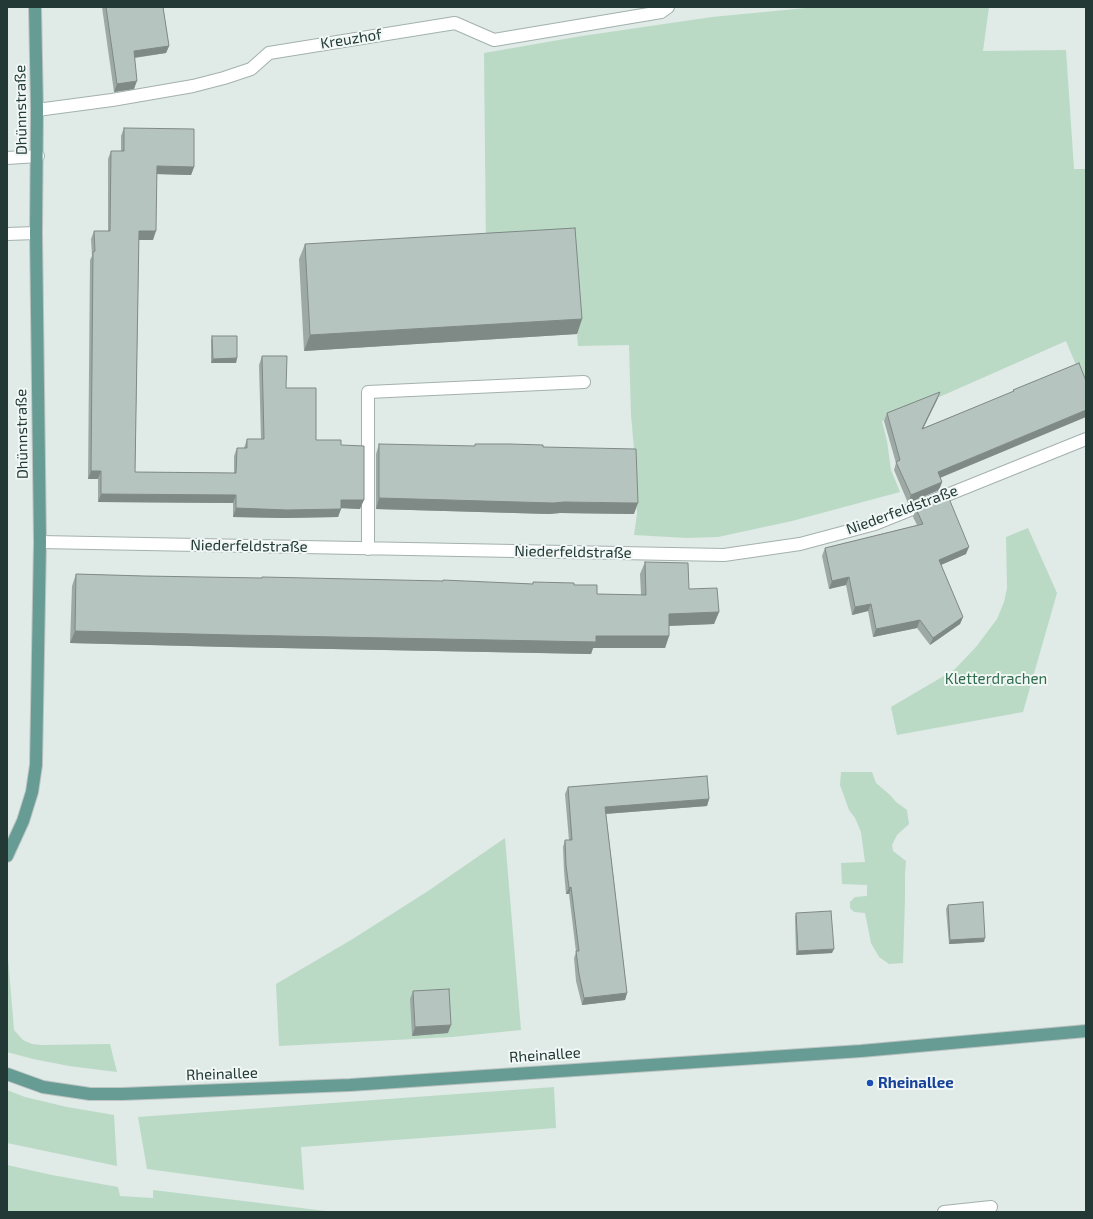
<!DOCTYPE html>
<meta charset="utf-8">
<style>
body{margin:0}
#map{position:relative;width:1093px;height:1219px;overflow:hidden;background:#e0eae7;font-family:"Exo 2",sans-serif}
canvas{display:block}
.frame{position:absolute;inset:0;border:8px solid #223935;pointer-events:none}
</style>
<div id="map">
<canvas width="1093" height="1219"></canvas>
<div class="frame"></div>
</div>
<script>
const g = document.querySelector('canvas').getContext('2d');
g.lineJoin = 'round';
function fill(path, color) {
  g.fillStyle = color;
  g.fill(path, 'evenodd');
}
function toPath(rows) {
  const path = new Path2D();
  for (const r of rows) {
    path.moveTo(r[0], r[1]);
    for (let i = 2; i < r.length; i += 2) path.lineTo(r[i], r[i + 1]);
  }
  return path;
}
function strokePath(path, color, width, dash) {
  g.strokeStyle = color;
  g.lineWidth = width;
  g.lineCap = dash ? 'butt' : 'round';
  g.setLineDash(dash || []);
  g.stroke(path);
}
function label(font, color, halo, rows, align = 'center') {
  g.font = font + ' "Exo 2",sans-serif';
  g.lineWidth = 4;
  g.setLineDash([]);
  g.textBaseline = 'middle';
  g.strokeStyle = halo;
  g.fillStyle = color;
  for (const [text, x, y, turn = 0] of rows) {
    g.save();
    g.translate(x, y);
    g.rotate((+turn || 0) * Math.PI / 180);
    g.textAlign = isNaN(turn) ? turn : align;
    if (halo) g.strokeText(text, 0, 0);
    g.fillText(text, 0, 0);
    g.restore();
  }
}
const green = toPath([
 [816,7,989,7,983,51,1066,50,1074,169,1086,169,1086,389,1066,341,937,398,882,421,887,441,891,470,900,492,792,521,718,537,687,538,634,535,637,514,635,460,631,415,629,345,578,346,570,243,486,248,484,53,582,36,712,17],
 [1028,528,1057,593,1023,712,897,735,891,707,954,670,976,647,997,619,1004,602,1007,588,1006,537],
 [841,772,872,772,876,783,890,795,896,802,907,810,909,824,897,835,892,845,893,851,906,861,905,875,905,899,903,963,889,964,879,957,871,943,865,913,854,912,850,908,850,902,855,897,867,896,867,885,842,884,841,863,865,862,861,832,855,818,849,810,840,785],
 [505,838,521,1030,452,1037,279,1046,276,984,351,940,428,891],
 [7,946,14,1030,23,1040,32,1044,42,1045,110,1044,117,1072,69,1066,33,1059,7,1052],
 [554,1087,556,1128,301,1147,304,1190,147,1169,138,1117],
 [7,1090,25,1097,67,1107,114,1115,117,1166,7,1143],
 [7,1165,52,1175,118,1187,120,1196,153,1198,153,1190,334,1212,7,1212]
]);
const minor = toPath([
 [37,110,112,100,193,86,224,78,251,69,269,53,455,23,494,40,661,12,668,7],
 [7,158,38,156],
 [7,234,36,233],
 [40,542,724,555,800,544,875,524,1086,439],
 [368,549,368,392,584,382],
 [944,1212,991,1207]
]);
const major = toPath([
 [7,856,23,821,32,792,36,765,40,542,36,233,37,110,35,7],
 [7,1074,43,1087,90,1094,122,1094,350,1085,861,1051,1086,1031]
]);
const wall = toPath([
 [102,7,163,7,169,46,166,53,135,58,134,89,114,92],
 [124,128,194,167,191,175,157,174,153,240,139,240,135,472,234,473,234,456,237,448,244,448,247,439,261,439,259,365,262,356,286,388,316,440,341,445,360,509,341,508,338,517,284,518,233,517,233,503,98,502,98,479,88,479,90,260,92,256,91,239,94,231,108,231,108,159,111,151,121,151,121,136],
 [305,244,582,319,577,334,304,351,299,259],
 [212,336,237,358,236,363,211,363,211,340],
 [1079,363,940,478,942,482,939,490,908,503,894,470,896,463,884,421,887,413,940,392,937,400,923,428,1013,392,1013,390],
 [379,444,634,514,560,513,549,514,376,509,376,454],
 [916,509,966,554,941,565,963,617,960,624,930,645,917,628,873,637,868,611,852,615,846,585,829,589,822,556,825,548,917,525,913,517],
 [645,562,689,589,719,612,714,624,669,626,669,636,665,648,593,648,591,654,229,647,70,643,72,586,76,574,144,576,533,584,533,582,574,585,597,594,641,595,640,574],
 [568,787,709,799,707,806,606,814,627,993,625,1000,582,1005,576,981,574,958,576,952,569,894,566,894,564,871,563,847,565,840,569,840,565,794],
 [948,905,984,942,949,944,946,909],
 [796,913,832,953,796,955,795,917],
 [413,991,448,1033,412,1036,410,999]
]);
const shadedWall = toPath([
 [169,46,166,53,131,58,134,51],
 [137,81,134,89,114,92,117,84],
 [157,166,194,167,191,175,154,174],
 [139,231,156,231,153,240,136,240],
 [582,319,577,334,304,351,310,335],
 [237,358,236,363,211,363,213,359],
 [940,392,937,400,919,437,922,429],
 [1086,410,1086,417,935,480,938,472],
 [91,471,101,471,98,479,88,479],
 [942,482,939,490,908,503,911,495],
 [101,494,236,495,233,503,98,502],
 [379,498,564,502,638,503,634,514,560,513,549,514,376,509],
 [341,500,364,500,360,509,338,508],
 [236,508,341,509,338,517,284,518,233,517],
 [969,547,966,554,936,567,939,560],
 [849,577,846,585,829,589,832,581],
 [871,604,868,611,852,615,855,607],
 [719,612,714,624,665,626,669,614],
 [963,617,960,624,930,645,933,638],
 [920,620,917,628,873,637,876,629],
 [75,631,596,636,669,636,665,648,593,648,591,654,229,647,70,643],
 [709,799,707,806,603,814,605,807],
 [571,887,569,894,566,894,569,888],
 [985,938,984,942,949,944,950,940],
 [834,949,832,953,796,955,798,951],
 [627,993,625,1000,582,1005,584,998],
 [451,1025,448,1033,412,1036,415,1027]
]);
const building = toPath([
 [106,7,163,7,169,46,134,51,137,81,117,84,106,7],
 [124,128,194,129,194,167,157,166,156,231,139,231,135,472,236,473,237,448,247,448,247,439,264,439,262,356,287,356,286,388,316,388,316,440,341,440,341,445,364,446,364,500,341,500,341,509,287,510,236,508,236,495,101,494,101,471,91,471,93,252,95,251,94,231,110,231,111,151,124,151,124,128],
 [575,228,582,319,310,335,305,244,575,228],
 [212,336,237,336,237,358,213,359,212,336],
 [1079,363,1086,381,1086,410,938,472,942,482,911,495,896,462,900,460,887,413,940,392,922,429,1014,391,1013,390,1079,363],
 [379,444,475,446,475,444,510,444,543,445,543,447,636,449,638,503,564,502,553,503,379,498,379,444],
 [948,496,969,547,939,560,963,617,933,638,920,620,876,629,871,604,855,607,849,577,832,581,825,548,923,524,916,509,948,496],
 [645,562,688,563,689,589,717,588,719,612,669,614,669,636,596,636,596,642,233,635,75,631,76,574,144,576,262,578,262,577,443,581,443,580,533,584,533,582,574,583,574,585,597,585,597,594,646,595,645,562],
 [707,776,709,799,605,807,627,993,584,998,579,974,576,951,579,951,571,887,569,888,566,865,565,840,572,840,568,787,707,776],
 [983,902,985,938,950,940,948,905,983,902],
 [831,911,834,949,798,951,796,913,831,911],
 [449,989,451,1025,415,1027,413,991,449,989]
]);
const markers = [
 [870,1083,4,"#1a4fb4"]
];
const streetNames = [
 ["Kreuzhof",351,39,-9],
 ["Dhünnstraße",21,110,-91],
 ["Dhünnstraße",22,434,-91],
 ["Niederfeldstraße",902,510,-20],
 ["Niederfeldstraße",249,546,1],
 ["Niederfeldstraße",573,552,1],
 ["Rheinallee",545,1055,-4],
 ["Rheinallee",222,1074,-2]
];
const parkNames = [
 ["Kletterdrachen",996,679]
];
const transitNames = [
 ["Rheinallee",878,1083]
];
fill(green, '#badac6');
strokePath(minor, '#a3b1ae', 14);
strokePath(major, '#bdc4c2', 14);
strokePath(minor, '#fff', 12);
strokePath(major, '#679c95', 12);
fill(wall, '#9da9a5');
fill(shadedWall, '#7f8986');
fill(building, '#b6c4c0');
strokePath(building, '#7f8986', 1);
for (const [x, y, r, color] of markers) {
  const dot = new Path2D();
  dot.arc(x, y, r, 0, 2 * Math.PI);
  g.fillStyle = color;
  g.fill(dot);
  strokePath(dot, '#f0f7f4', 1.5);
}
label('15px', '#223935', '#f0f7f4', streetNames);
label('15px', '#2f6d4e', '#f0f7f4', parkNames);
label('bold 15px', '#164399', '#f0f7f4', transitNames, 'left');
</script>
